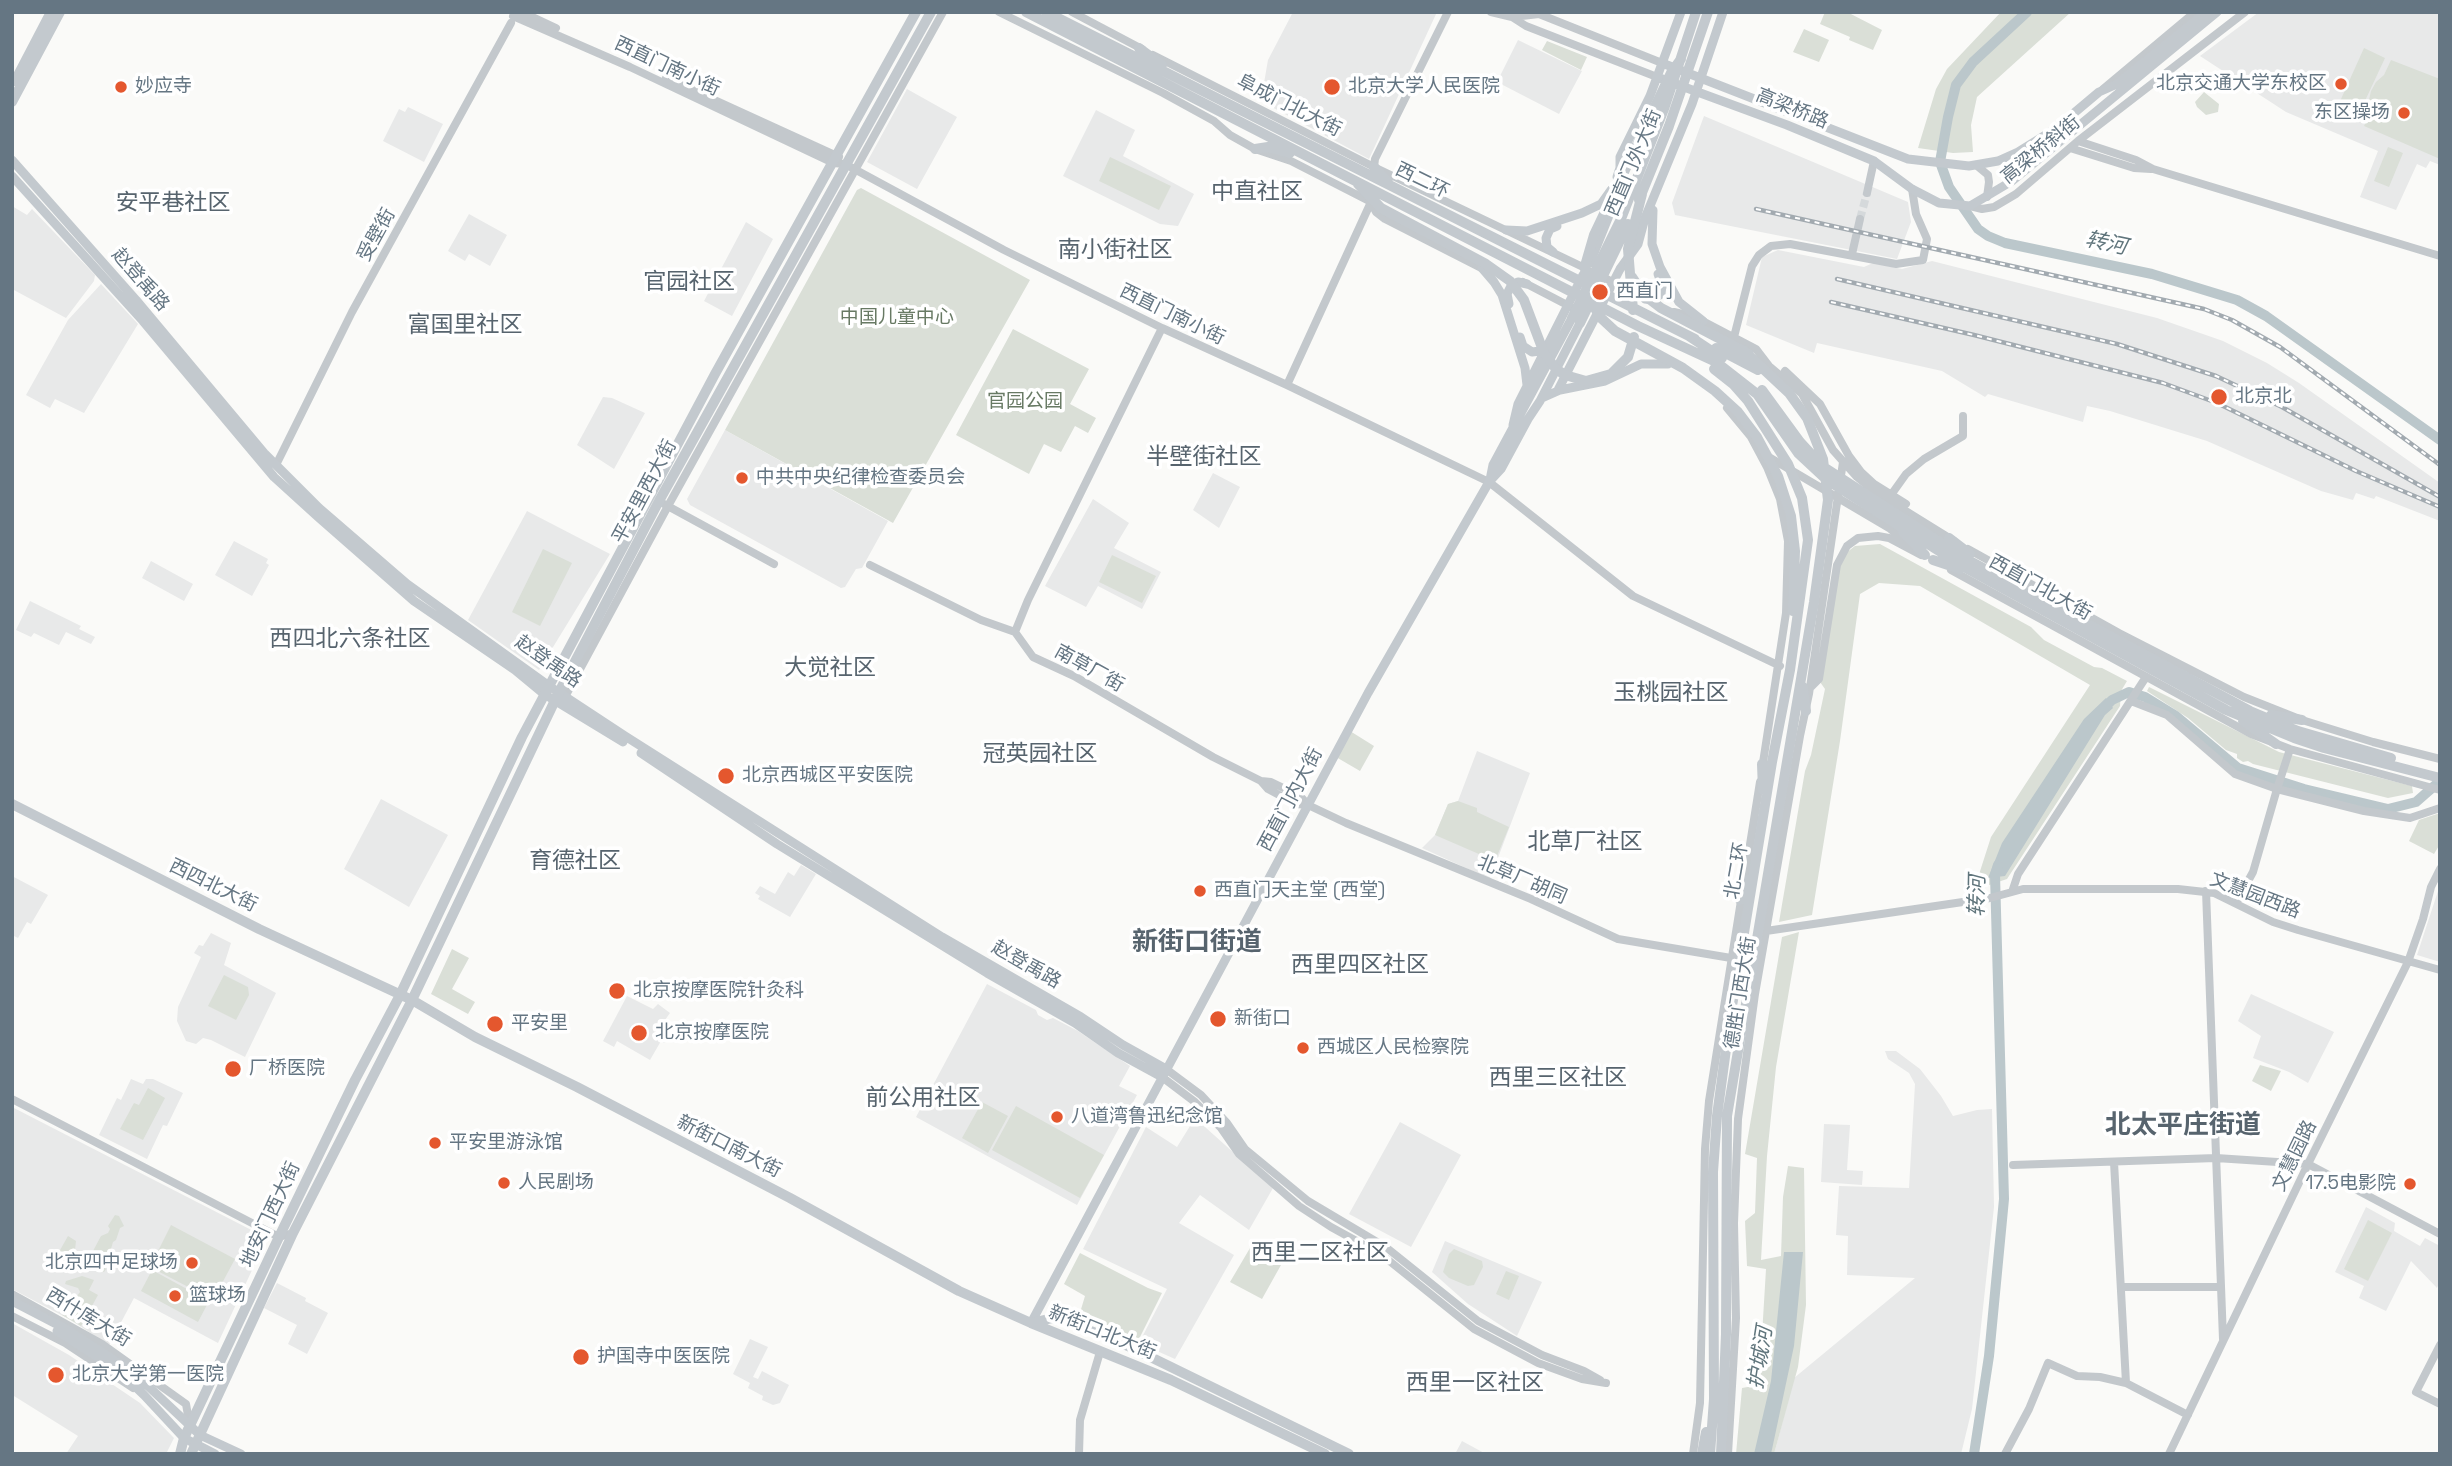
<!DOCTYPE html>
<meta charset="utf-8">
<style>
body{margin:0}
#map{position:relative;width:2452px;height:1466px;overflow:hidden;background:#fafaf8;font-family:"Space Grotesk",sans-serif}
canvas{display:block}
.frame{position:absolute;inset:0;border:14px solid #657683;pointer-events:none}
</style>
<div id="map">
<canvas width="2452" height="1466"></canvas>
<div class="frame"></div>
</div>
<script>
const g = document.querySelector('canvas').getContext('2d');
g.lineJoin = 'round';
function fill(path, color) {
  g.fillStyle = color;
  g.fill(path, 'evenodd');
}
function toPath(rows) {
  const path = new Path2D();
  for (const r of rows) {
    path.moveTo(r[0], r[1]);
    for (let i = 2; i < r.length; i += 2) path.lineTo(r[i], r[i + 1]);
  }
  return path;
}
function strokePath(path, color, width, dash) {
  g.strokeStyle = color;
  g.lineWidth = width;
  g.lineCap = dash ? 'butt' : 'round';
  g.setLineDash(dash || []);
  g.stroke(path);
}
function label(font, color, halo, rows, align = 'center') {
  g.font = font + ' "Space Grotesk","Noto Sans SC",sans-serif';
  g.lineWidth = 7;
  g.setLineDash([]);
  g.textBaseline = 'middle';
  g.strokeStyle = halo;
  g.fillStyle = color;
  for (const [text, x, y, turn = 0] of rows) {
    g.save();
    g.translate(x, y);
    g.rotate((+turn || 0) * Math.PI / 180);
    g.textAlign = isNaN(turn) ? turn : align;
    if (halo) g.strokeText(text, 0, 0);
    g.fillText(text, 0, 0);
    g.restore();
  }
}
const built = toPath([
 [1293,12,1437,12,1369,159,1268,105,1264,83,1268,60],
 [2259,12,2440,12,2440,165,2430,161,2426,168,2417,164,2396,210,2360,197,2378,151,2286,112,2200,56],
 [1518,40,1582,71,1559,114,1497,82],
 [907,89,957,117,917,189,867,162],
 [408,107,443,124,424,162,383,141,399,109,405,112],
 [1096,110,1135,130,1123,156,1194,194,1178,226,1160,224,1063,176],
 [1704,116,1908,202,1911,222,1897,259,1675,215,1672,203],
 [12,206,27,215,32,209,95,275,94,281,66,318,12,289],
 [469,214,507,235,490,266,469,254,465,261,448,251],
 [746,222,773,239,732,316,704,301],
 [1778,250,1864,267,1873,263,1902,269,1932,261,2157,318,2223,341,2267,363,2299,383,2440,483,2440,521,2376,496,2374,499,2356,493,2353,500,2321,491,2207,441,2110,411,2087,406,2083,422,1988,394,1985,397,1942,371,1817,343,1814,353,1746,325,1762,257],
 [101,284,138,324,84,413,55,399,50,408,26,395,68,320],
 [603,397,612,398,645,413,614,469,577,445],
 [725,430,888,521,862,568,856,569,845,587,841,588,690,505,687,499],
 [1213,473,1240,487,1219,528,1193,510],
 [1093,499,1129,523,1114,548,1161,572,1142,609,1098,586,1086,607,1045,586],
 [527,511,610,554,539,670,468,620],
 [234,541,268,559,266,563,269,565,252,596,215,575],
 [151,561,193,584,184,601,142,578],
 [30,601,81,626,79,629,95,637,91,644,66,632,59,645,34,633,31,637,16,630],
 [1477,751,1530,773,1490,879,1422,848,1435,835,1448,804,1458,801],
 [381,799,448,835,409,907,344,869],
 [801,865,816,874,790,917,758,899,760,896,755,893,760,886,775,894,788,872,794,876],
 [12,876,48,895,31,924,27,922,18,938,12,935],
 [2440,885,2440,962,2417,955],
 [211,933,231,943,224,965,276,993,245,1057,211,1040,203,1038,196,1044,186,1041,177,1021,178,1007,201,957,194,953,199,945,203,946],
 [987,984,1036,1010,1038,1015,1047,1020,1053,1018,1078,1031,1130,1066,1119,1086,1137,1095,1077,1205,916,1117],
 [2251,994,2334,1032,2308,1083,2289,1072,2253,1058,2261,1036,2238,1021],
 [627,996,653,1009,658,1004,670,1013,665,1020,675,1027,664,1043,661,1041,650,1060,617,1041,614,1047,603,1041],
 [1885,1051,1896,1051,1920,1069,1941,1096,1953,1116,1977,1110,1992,1109,1994,1207,1972,1409,1961,1454,1774,1454,1794,1378,1915,1278,1847,1275,1848,1236,1836,1235,1839,1186,1909,1188,1915,1084,1909,1073,1888,1059],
 [131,1079,143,1084,146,1079,153,1079,183,1093,167,1126,163,1125,147,1159,99,1135,117,1098,121,1100],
 [12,1107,267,1238,218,1343,134,1298,109,1345,69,1319,12,1289],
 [1195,1118,1273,1188,1249,1230,1200,1195,1179,1223,1234,1255,1175,1359,1139,1343,1167,1289,1083,1249,1146,1127,1177,1147],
 [1400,1122,1461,1155,1411,1247,1349,1214],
 [1824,1124,1850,1125,1847,1170,1863,1171,1862,1185,1821,1182],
 [2366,1207,2395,1223,2394,1231,2420,1246,2425,1238,2440,1246,2440,1281,2437,1288,2411,1261,2386,1311,2359,1298,2364,1286,2335,1272],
 [1445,1241,1542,1282,1517,1336,1468,1304,1432,1272],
 [277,1283,306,1298,305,1301,328,1313,307,1354,288,1344,297,1325,264,1308],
 [12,1323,69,1355,140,1403,174,1438,166,1454,66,1454,78,1436,14,1396,12,1398],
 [750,1339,768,1347,753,1377,758,1379,762,1371,789,1385,780,1403,773,1405,762,1400,763,1396,748,1388,750,1383,733,1374],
 [1462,1441,1486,1454,1455,1454]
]);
const green = toPath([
 [1825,12,1847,12,1882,30,1873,50,1849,40,1850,37,1820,24],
 [2001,12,2071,12,1977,97,1971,125,1973,152,1953,153,1918,148,1936,89,1947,69],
 [1804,29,1829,40,1819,62,1793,52],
 [1547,41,1587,57,1581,70,1542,50],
 [2364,48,2385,58,2357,118,2337,108],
 [2391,60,2440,79,2440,159,2364,126,2369,116,2368,104,2371,91,2376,82,2384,75],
 [2204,92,2219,104,2218,112,2206,115,2197,107,2195,102],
 [2388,147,2403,153,2389,187,2374,181],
 [1110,157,1171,186,1159,210,1099,181],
 [861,188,1030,280,893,523,725,430,857,190],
 [1013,329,1089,369,1070,404,1096,418,1088,433,1075,426,1061,452,1044,444,1029,474,956,435],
 [1880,544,2031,627,2044,640,2094,667,2102,668,2127,681,2121,691,2120,706,2007,879,1974,890,1991,837,2090,685,1920,586,1879,583,1860,594,1840,741,1812,915,1779,922,1805,771,1811,755,1825,689,1820,682,1840,564,1846,553,1855,546],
 [543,549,572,563,540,626,512,612],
 [1112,555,1156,576,1142,603,1099,582],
 [2149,687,2279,752,2412,786,2413,793,2388,798,2253,764,2248,761,2243,762,2237,758,2237,754,2226,750,2188,718,2147,691],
 [1350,731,1374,746,1360,771,1336,757],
 [1458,801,1477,808,1477,812,1509,827,1495,861,1435,835,1448,804],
 [2440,813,2440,844,2434,854,2409,841,2419,820],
 [1799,932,1776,1067,1767,1156,1761,1260,1781,1256,1783,1197,1788,1166,1804,1168,1806,1305,1798,1367,1774,1454,1736,1454,1742,1388,1759,1385,1766,1269,1747,1266,1745,1221,1755,1213,1757,1158,1745,1154,1782,937],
 [452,949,469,958,452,989,475,1002,468,1014,431,994],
 [224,975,248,987,249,995,236,1020,208,1006],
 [2260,1065,2281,1071,2271,1091,2252,1081],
 [148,1088,165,1098,143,1140,120,1129,134,1103,139,1105],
 [982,1102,1008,1116,988,1153,962,1138],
 [1016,1106,1104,1155,1080,1198,992,1150],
 [115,1215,119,1216,124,1226,120,1228,116,1240,113,1242,110,1252,106,1255,107,1259,103,1262,103,1267,106,1269,104,1272,78,1265,83,1257,93,1251,101,1236,108,1233,110,1229,108,1226],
 [2368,1220,2392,1233,2368,1281,2344,1269],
 [171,1225,235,1259,213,1300,150,1267],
 [68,1236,76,1241,75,1250,82,1254,77,1264,67,1259,59,1266,55,1259],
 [1250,1248,1281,1265,1262,1299,1230,1282],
 [1454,1249,1482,1261,1483,1267,1474,1285,1468,1286,1449,1278,1443,1272,1449,1254],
 [1080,1253,1148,1288,1162,1293,1139,1339,1079,1316,1085,1296,1064,1284],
 [152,1270,209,1301,198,1322,141,1291],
 [1506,1271,1519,1276,1509,1300,1496,1294],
 [82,1276,94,1280,89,1290,98,1295,81,1326,62,1315,66,1307,71,1306,79,1299,77,1296,80,1292,78,1288,65,1284,66,1281]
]);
const water = toPath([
 [2106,698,2113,708,2105,715,2005,876,1988,878,2002,843,2084,719],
 [1784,1252,1803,1252,1794,1346,1771,1454,1754,1454,1771,1381]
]);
const river = toPath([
 [2027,12,1973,62,1956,85,1948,117,1940,162,1949,187,1978,229,1988,236,2005,243,2152,274,2237,300,2266,316,2440,440],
 [2101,711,2112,700,2129,692,2145,697,2176,716,2238,768,2304,789,2388,809,2416,802,2440,781],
 [1974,1454,1989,1356,2004,1199,1995,875,1998,865]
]);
const tertiaryTunnel = toPath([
 [1860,219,1867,193]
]);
const tertiary = toPath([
 [515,12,513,16,630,67,833,163,845,164,1004,250,1162,328,1287,385,1489,482,1633,596,1780,666],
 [522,12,556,28],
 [999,12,1163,93,1214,121,1230,135,1255,149,1291,161,1373,203],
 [1072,12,1142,49],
 [1491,12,1512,17,1526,26,1657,77],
 [1513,17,1539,14,1662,63],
 [1153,55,1374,167,1587,269],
 [666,78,839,157],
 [2103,89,2195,12],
 [2078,141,2136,160,2153,169,2440,256],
 [2070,148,2134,168,2151,169],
 [1976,165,1988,175,1989,182,1987,197],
 [1374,167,1375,159,1448,12],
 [1867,193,1874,161],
 [1371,202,1376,212,1385,219,1487,271],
 [1970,206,1982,209,1994,207,2016,194,2078,141,2245,12],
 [1852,254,1860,219],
 [1599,275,1634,293],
 [1523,282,1573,308],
 [1674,312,1695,317,1756,349,1769,366,1802,394,1833,450,1857,477,1875,492,1954,541],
 [1734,337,1752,266,1759,255,1771,246,1790,244,1896,264,1923,260,1927,239,1916,214,1912,189],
 [1785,371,1820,404,1849,456,1861,472,1874,484,1906,504],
 [1287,385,1371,202],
 [1727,408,1751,437,1767,467,1780,499,1788,541,1786,613,1762,769],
 [1767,456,1889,528,1905,541],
 [276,465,352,312,511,23],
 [1891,495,1906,474,1924,459,1963,436,1963,416],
 [664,504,774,564],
 [1968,549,2119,633,2244,697,2302,720,2373,742,2440,759],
 [870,565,981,620,1015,632,1033,657,1074,676,1213,757,1261,781,1271,782,1300,796,1308,805,1346,823,1531,899,1618,939,1731,958],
 [1951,570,2251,734,2290,749,2440,790],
 [1015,632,1028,600,1162,328],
 [1810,688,1819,679,1837,565,1847,546,1858,538,1878,536,1889,538,1921,555],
 [562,698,566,695,668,506,943,12],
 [2131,701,2167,715,2235,774,2277,789,2290,749],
 [1261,781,1268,789,1296,804,1308,805],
 [2206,891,2223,1339],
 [2012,892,2018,874,2146,677],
 [2236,903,2253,872,2277,789,2364,811,2410,818,2440,808],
 [1766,931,1990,898,2023,889,2178,889,2214,893,2273,922,2298,930,2440,970],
 [1166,1069,1201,1095,1227,1123,1245,1149,1308,1201,1387,1248,1478,1321,1542,1355,1584,1371,1600,1380],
 [1162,1077,1195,1102,1221,1128,1239,1154,1299,1206,1331,1227,1382,1255,1474,1329,1538,1363,1582,1379,1606,1383],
 [12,1099,279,1237,293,1233],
 [2114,1162,2126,1383,2188,1415],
 [2013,1165,2216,1158,2308,1164,2440,1234],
 [2122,1287,2221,1287],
 [12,1294,102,1344,186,1404,190,1427],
 [12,1316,65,1343,133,1388],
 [2440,1345,2416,1392,2440,1404],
 [1079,1454,1080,1420,1100,1352],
 [1693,1454,1700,1403,1705,1149,1709,1101,1760,782],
 [1728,1454,1736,1318,1734,1223,1738,1119,1755,994,1800,736,1809,694,1843,462],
 [2005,1454,2029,1409,2048,1363,2077,1376,2100,1377,2126,1383],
 [2169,1454,2308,1164,2408,962,2423,919,2431,887,2440,869]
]);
const secondary = toPath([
 [1662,63,1908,159,1969,166,1998,161,2018,152,2055,129,2099,92,2117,84,2206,12],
 [1657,77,1787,125,1874,161,1912,189,1939,203,1970,206,2012,181,2217,12],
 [12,160,136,300,264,453,319,508,407,584,549,686,625,736,942,937,1081,1017,1123,1045,1166,1069],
 [12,176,143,321,274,477,318,517,414,601,515,670,544,694,623,742],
 [1617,177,1620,168,1620,157,1650,96,1681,12],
 [1653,210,1652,244,1660,267,1679,302,1703,321],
 [1506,230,1527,231,1582,213,1601,204,1611,190],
 [1553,252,1547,247,1546,238,1550,229,1557,226],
 [1590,263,1616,198],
 [1482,268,1494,282,1502,295,1525,368,1527,385],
 [1645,299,1653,300,1661,294,1662,285,1658,274],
 [1509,304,1507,294,1511,286,1518,282,1527,284],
 [1520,337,1523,346,1532,352,1540,351,1548,345],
 [1558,390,1620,269,1638,244,1645,218,1692,104,1723,12],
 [1542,398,1560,390,1605,381,1641,364,1668,364],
 [1513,425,1518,404,1583,275],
 [1490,480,1493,465,1572,318],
 [641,753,777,844,987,973,1075,1023,1118,1053,1162,1077],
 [12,1301,64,1328,122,1365,149,1387,200,1435,241,1454],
 [1031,1323,1368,693,1489,482,1501,469,1528,419,1540,401,1580,323],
 [57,1331,119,1371,144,1395,184,1438,215,1454]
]);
const primary = toPath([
 [15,81,51,12],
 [12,102,60,12],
 [12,804,259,929,412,1000,475,1037,577,1087,790,1198,959,1291,1031,1323,1171,1380,1325,1454],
 [1031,1323,1057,1317,1130,1347,1349,1454],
 [180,1454,184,1438,279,1237,355,1080,400,995,522,737,715,374,916,12],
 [191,1454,293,1233,412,1000,559,692,659,501,931,12]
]);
const trunk = toPath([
 [1026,12,1638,326,1716,362,1757,394,1798,453,1827,480,1966,568,2226,710,2294,738,2324,748,2440,778],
 [1046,12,1695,339],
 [1139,48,1162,65],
 [1255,149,1268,147,1290,153],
 [1374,167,1388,182],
 [1358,184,1381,208,1486,264,1510,281,1524,300,1544,353,1556,369,1565,375,1586,381,1611,374,1628,357,1634,337],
 [1639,200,1669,126,1708,12],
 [1632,277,1644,295,1661,308,1749,354],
 [1586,286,1585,266,1594,235,1671,73,1681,59],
 [1591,302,1601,318,1615,331,1683,368,1715,391,1738,412,1757,437,1778,476,1791,516,1795,551,1793,611],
 [1633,310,1628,249,1642,194],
 [1572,318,1621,219,1664,109,1696,12],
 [1580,323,1628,224],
 [1689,336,1722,358],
 [1716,348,1758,370],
 [1762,390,1800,442,1822,466,1966,559,2250,711,2298,731,2391,758],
 [1903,532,1925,555],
 [1949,538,1970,554],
 [1933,560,1960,569],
 [1803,687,1806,711],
 [2271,715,2302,720],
 [2243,721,2276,744],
 [1762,764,1763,790],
 [1740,900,1748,880],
 [1702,1454,1706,1432],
 [1710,1454,1714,1399,1713,1172,1717,1116,1731,1012,1772,762,1790,670,1808,540,1802,498,1788,464,1748,401,1733,384,1714,369],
 [1721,1454,1726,1334,1727,1116,1814,602,1828,500,1823,459,1807,418,1789,393,1743,350]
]);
const rail = toPath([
 [1756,209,2204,309,2232,320,2280,347,2440,465],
 [1837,279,2117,344,2216,376,2282,407,2440,497],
 [1831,302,1974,335,2163,383,2217,403,2356,471,2440,507]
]);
const markers = [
 [2341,84,7,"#e4572e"],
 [121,87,7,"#e4572e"],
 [1332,87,9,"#e4572e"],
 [2404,113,7,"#e4572e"],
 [1600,292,9,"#e4572e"],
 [2219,397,9,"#e4572e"],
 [742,478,7,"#e4572e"],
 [726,776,9,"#e4572e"],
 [1200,891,7,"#e4572e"],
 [617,991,9,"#e4572e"],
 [1218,1019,9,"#e4572e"],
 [495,1024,9,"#e4572e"],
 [639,1033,9,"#e4572e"],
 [1303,1048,7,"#e4572e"],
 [233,1069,9,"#e4572e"],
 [1057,1117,7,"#e4572e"],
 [435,1143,7,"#e4572e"],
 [504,1183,7,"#e4572e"],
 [2410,1184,7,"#e4572e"],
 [192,1263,7,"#e4572e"],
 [175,1296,7,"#e4572e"],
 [581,1357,9,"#e4572e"],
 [56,1375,9,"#e4572e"]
];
const streetNames = [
 ["西直门南小街",667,67,25],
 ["阜成门北大街",1289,106,27],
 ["高梁桥路",1792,109,22],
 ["高梁桥斜街",2041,150,-39],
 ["西直门外大街",1634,163,-67],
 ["西二环",1422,181,26],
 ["受壁街",377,235,-61],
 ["赵登禹路",140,280,49],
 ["西直门南小街",1172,315,26],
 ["平安里西大街",645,492,-62],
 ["西直门北大街",2040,588,29],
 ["赵登禹路",548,662,35],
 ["南草厂街",1089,669,29],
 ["西直门内大街",1291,800,-62],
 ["北二环",1737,871,-80],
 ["北草厂胡同",1522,880,23],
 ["西四北大街",213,886,26],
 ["文慧园西路",2255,896,21],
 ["赵登禹路",1026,965,30],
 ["德胜门西大街",1741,993,-81],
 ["新街口南大街",729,1147,27],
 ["文慧园路",2295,1156,-64],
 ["地安门西大街",271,1215,-65],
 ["西什库大街",88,1318,31],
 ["新街口北大街",1102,1333,22]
];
const poiNames = [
 ["北京交通大学东校区",2327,84,"right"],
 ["妙应寺",135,87],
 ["北京大学人民医院",1348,87],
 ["东区操场",2390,113,"right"],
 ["西直门",1616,292],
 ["北京北",2235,397],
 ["中共中央纪律检查委员会",756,478],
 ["北京西城区平安医院",742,776],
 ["西直门天主堂 (西堂)",1214,891],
 ["北京按摩医院针灸科",633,991],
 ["新街口",1234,1019],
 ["平安里",511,1024],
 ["北京按摩医院",655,1033],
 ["西城区人民检察院",1317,1048],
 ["厂桥医院",249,1069],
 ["八道湾鲁迅纪念馆",1071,1117],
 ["平安里游泳馆",449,1143],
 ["人民剧场",518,1183],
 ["17.5电影院",2396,1184,"right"],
 ["北京四中足球场",178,1263,"right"],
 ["篮球场",189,1296],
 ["护国寺中医医院",597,1357],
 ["北京大学第一医院",72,1375]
];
const parkNames = [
 ["中国儿童中心",897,318],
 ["官园公园",1025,402]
];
const waterNames = [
 ["转河",2106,244,12],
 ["转河",1978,896,-89],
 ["护城河",1761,1358,-81]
];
const quarterNames = [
 ["中直社区",1257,193],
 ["安平巷社区",173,204],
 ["南小街社区",1115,251],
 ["官园社区",689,283],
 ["富国里社区",465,326],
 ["半壁街社区",1204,458],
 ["西四北六条社区",350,640],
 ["大觉社区",830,669],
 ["玉桃园社区",1671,694],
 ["冠英园社区",1040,755],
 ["北草厂社区",1585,843],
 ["育德社区",575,862],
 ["西里四区社区",1360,966],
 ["西里三区社区",1558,1079],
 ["前公用社区",923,1099],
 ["西里二区社区",1320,1254],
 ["西里一区社区",1475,1384]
];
const districtNames = [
 ["新街口街道",1197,943],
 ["北太平庄街道",2183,1126]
];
fill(built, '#e8e9e9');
fill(green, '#dadfd7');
fill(water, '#bbc7cb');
strokePath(river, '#bbc7cb', 10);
strokePath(tertiaryTunnel, '#d5d9db', 8, [8, 4]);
strokePath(tertiary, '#c3c8cc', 8);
strokePath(secondary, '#c3c9ce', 9);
strokePath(primary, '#c3c9ce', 10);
strokePath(trunk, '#c3c9ce', 10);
strokePath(rail, '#a2aab0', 4.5);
strokePath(rail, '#fff', 2, [5]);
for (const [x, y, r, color] of markers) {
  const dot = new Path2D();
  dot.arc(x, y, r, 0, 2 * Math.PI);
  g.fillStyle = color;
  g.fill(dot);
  strokePath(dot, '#fff', 2.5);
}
label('19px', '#657683', '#fff', streetNames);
label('19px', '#657683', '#fff', poiNames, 'left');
label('19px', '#687a64', '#fff', parkNames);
label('italic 21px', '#60757c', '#fff', waterNames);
label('23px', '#57646e', '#fff', quarterNames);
label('bold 26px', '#57646e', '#fff', districtNames);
</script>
